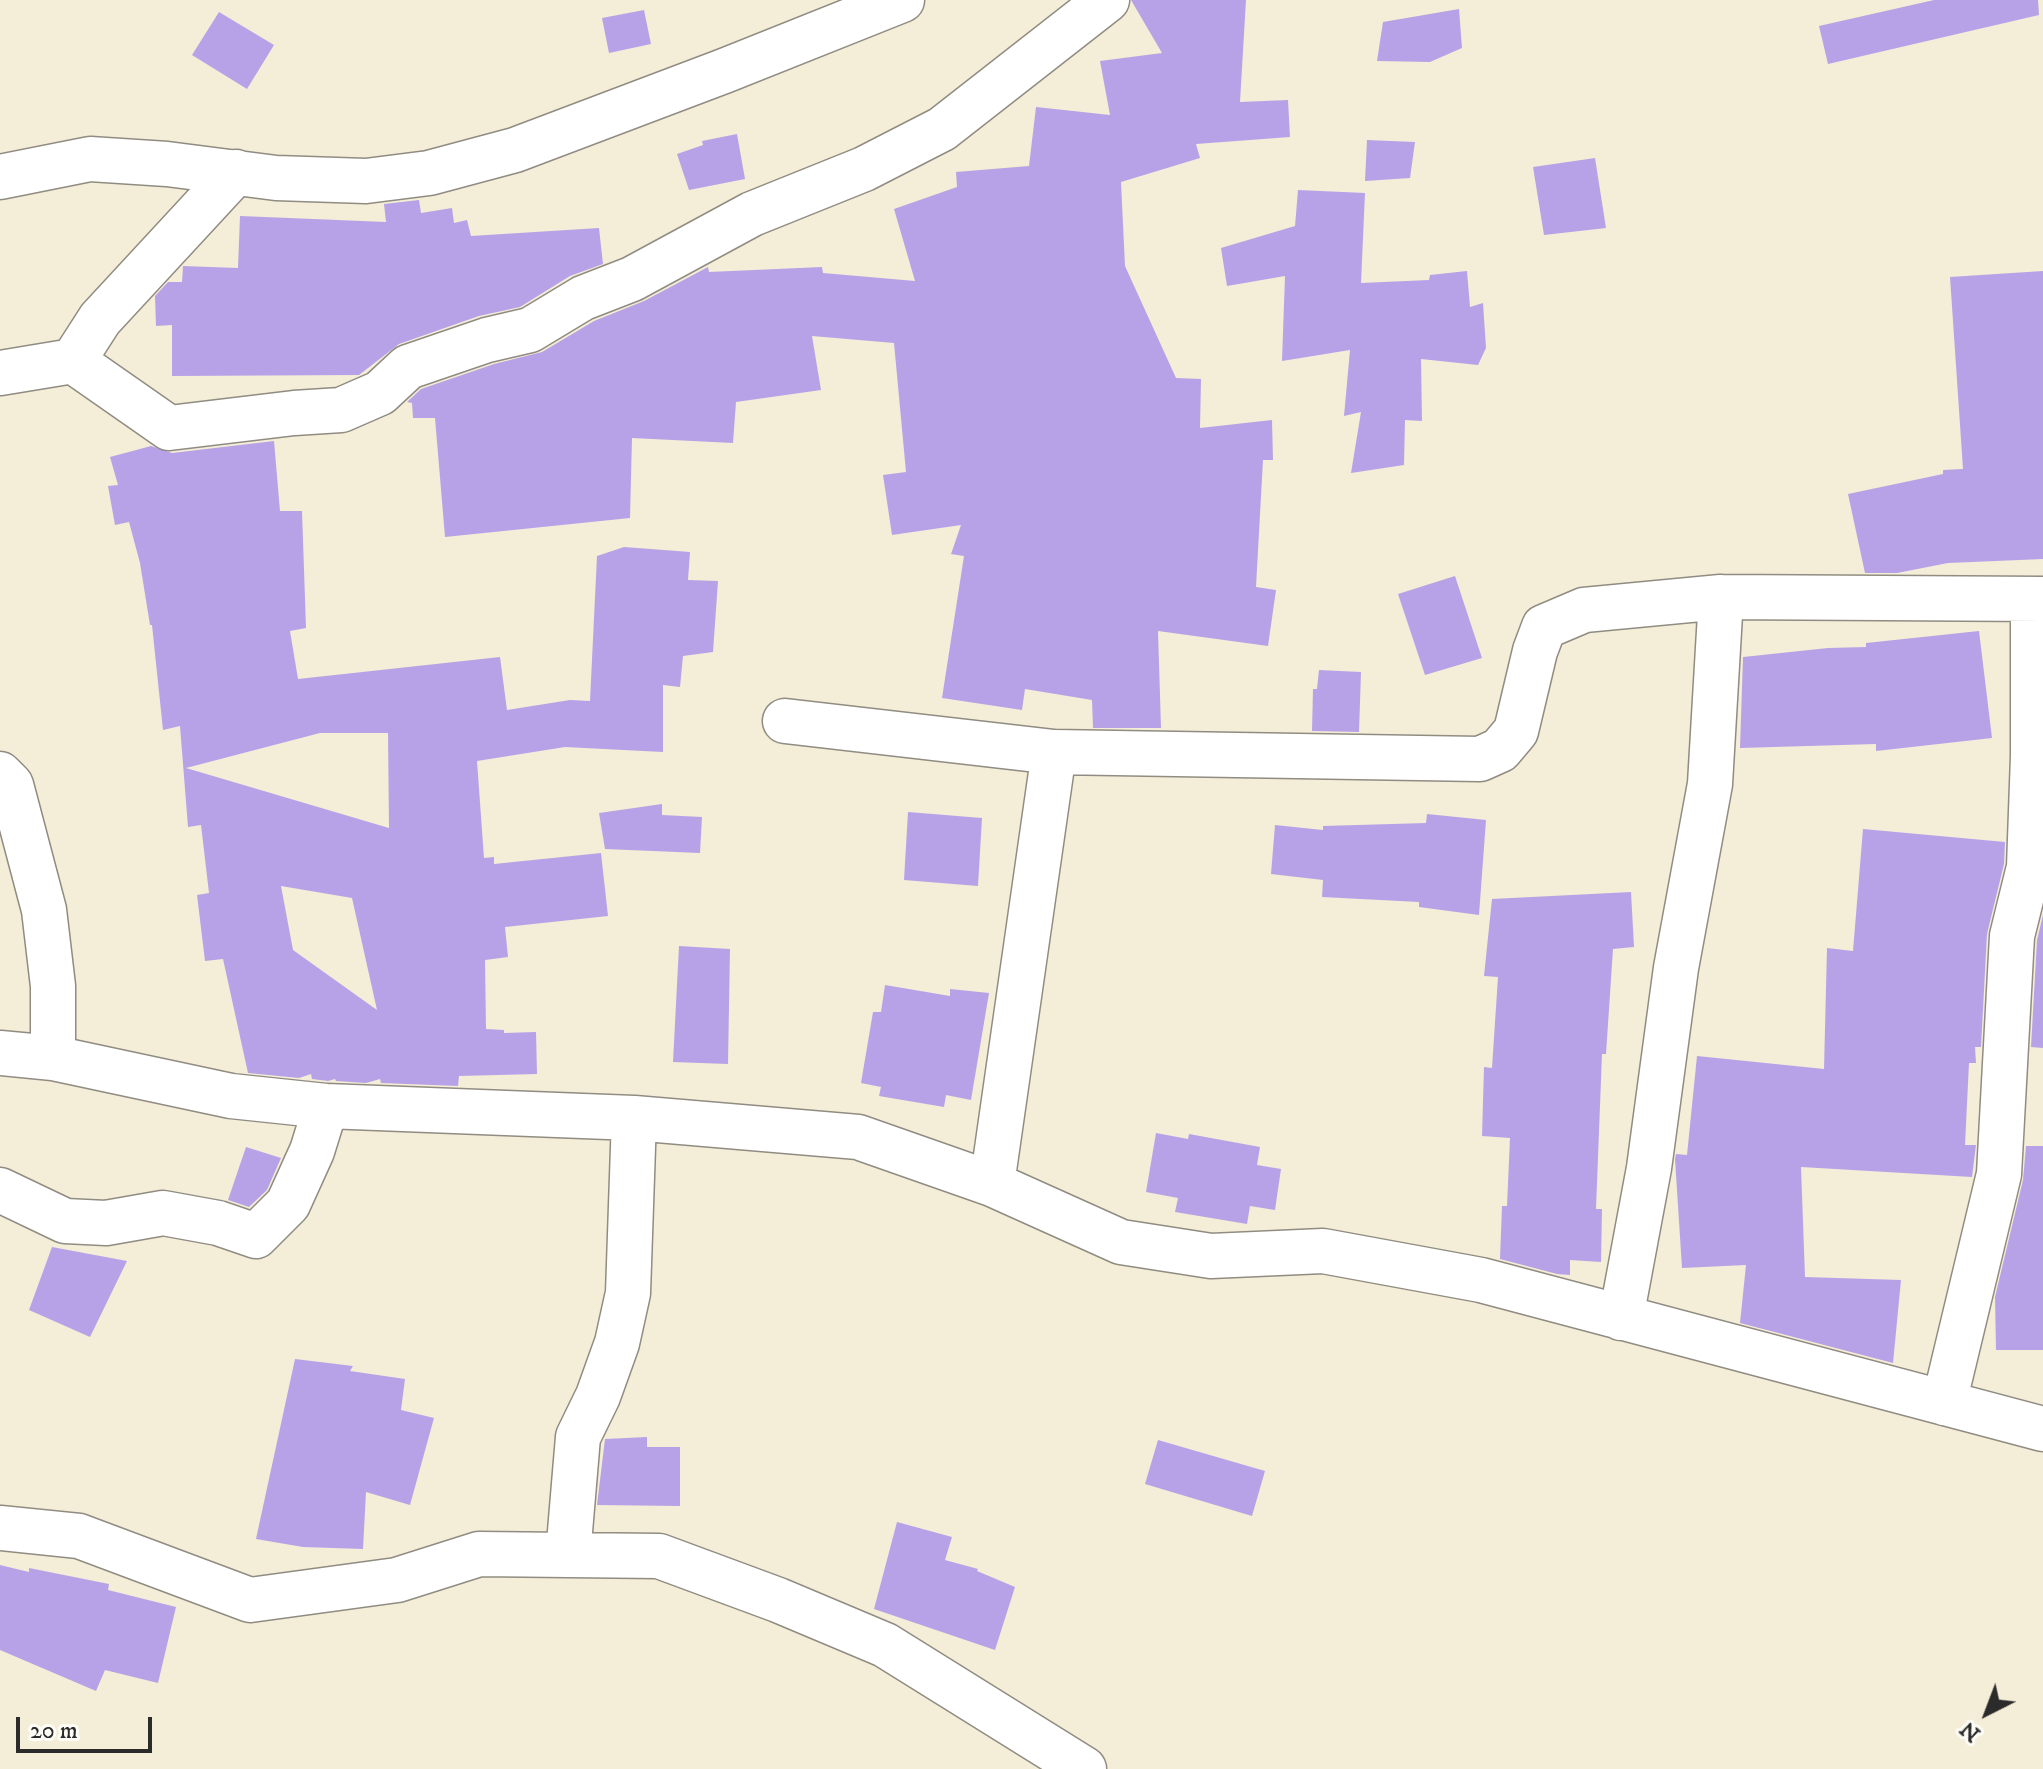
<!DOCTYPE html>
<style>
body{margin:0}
#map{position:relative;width:2043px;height:1769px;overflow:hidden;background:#f4edd8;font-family:"IM FELL DW Pica",serif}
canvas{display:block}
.north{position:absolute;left:1947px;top:1673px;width:80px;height:80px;-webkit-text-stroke:6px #fdfcf7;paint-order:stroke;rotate:222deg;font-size:22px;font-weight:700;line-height:32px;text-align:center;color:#2b2b2b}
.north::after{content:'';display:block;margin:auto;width:28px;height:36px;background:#2b2b2b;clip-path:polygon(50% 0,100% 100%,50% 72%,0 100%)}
.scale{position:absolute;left:16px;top:1717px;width:136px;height:36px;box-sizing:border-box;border:4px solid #2b2b2b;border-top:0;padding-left:10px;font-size:24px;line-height:28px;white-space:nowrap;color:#2b2b2b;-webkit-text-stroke:6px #fdfcf7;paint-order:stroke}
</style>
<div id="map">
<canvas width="2043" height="1769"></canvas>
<div class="north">N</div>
<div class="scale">20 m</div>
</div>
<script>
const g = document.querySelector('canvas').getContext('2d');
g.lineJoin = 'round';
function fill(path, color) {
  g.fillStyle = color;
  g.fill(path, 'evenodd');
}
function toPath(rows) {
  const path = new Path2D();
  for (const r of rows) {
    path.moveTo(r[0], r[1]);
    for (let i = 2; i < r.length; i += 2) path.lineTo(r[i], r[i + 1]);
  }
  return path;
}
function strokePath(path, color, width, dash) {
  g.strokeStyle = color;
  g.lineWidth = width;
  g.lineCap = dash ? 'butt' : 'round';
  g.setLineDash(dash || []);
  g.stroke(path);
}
const building = toPath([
 [1131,0,1246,0,1240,102,1288,100,1290,137,1196,144,1200,158,1121,182,1125,266,1176,378,1201,379,1200,428,1272,420,1273,460,1263,460,1256,587,1276,590,1268,646,1158,631,1161,728,1093,728,1092,700,1025,689,1022,710,942,698,964,556,951,554,961,525,892,535,883,475,906,472,894,343,812,336,821,390,736,402,733,443,632,438,630,518,445,537,435,418,413,418,412,403,407,402,421,389,494,364,542,352,594,321,644,301,708,267,709,272,822,267,823,273,915,281,894,209,957,187,956,172,1029,166,1036,107,1110,115,1100,61,1162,53],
 [1934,0,2038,0,2039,15,1828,64,1819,26],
 [1459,9,1462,48,1430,62,1377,61,1383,22],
 [644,10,651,44,609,53,602,18],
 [219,12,274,45,247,89,192,55],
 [737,134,745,179,689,190,677,154,703,145,702,141],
 [1367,140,1415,142,1410,178,1365,181],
 [1595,158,1606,228,1544,235,1533,167],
 [1298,190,1365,193,1361,283,1429,280,1430,275,1467,271,1470,307,1483,303,1486,348,1478,365,1421,359,1422,421,1405,420,1404,465,1351,473,1361,412,1344,416,1350,350,1282,361,1285,276,1227,286,1221,248,1295,226],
 [419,200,421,213,452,208,454,223,467,220,471,236,599,228,603,264,570,276,520,307,479,316,399,344,359,375,172,376,172,325,156,326,155,296,168,282,182,282,183,266,238,268,240,216,386,222,384,204],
 [2043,271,2043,559,1948,563,1897,573,1865,573,1848,494,1943,474,1943,470,1963,469,1950,277],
 [274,441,280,511,302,511,306,628,290,631,298,679,500,657,507,710,570,700,590,701,597,556,624,547,690,552,688,580,718,581,713,652,683,656,680,687,663,685,663,752,565,747,477,761,484,858,494,857,494,864,601,853,608,916,505,927,508,957,485,960,486,1029,504,1030,504,1033,536,1032,537,1074,459,1076,458,1086,381,1083,380,1079,366,1083,336,1081,335,1079,328,1081,312,1079,311,1074,299,1078,248,1073,223,959,205,961,197,895,209,893,201,825,188,827,180,726,163,730,152,625,150,625,140,563,129,522,115,525,108,486,118,485,110,457,151,446,172,453],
 [320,733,388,733,389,828,186,768],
 [281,886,352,898,377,1010,293,950],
 [1455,576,1482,658,1425,675,1398,594],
 [1979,631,1992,738,1876,751,1876,744,1740,748,1743,657,1828,648,1866,647,1866,643],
 [1319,670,1361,672,1359,732,1312,731,1313,689,1317,689],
 [662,804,662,815,702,817,700,853,605,849,599,813],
 [908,812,982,818,978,886,904,880],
 [1427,814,1486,820,1479,915,1419,907,1419,902,1322,897,1323,880,1271,874,1275,825,1323,830,1323,826,1426,823],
 [1863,829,2005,842,2004,864,1987,934,1981,1047,1975,1047,1976,1063,1969,1063,1965,1145,1976,1145,1972,1177,1801,1167,1805,1277,1901,1280,1893,1363,1740,1323,1746,1265,1682,1268,1675,1159,1676,1154,1687,1155,1697,1056,1824,1069,1827,948,1853,951],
 [1631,892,1634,947,1613,949,1606,1054,1602,1054,1596,1209,1602,1209,1601,1262,1570,1260,1570,1275,1557,1274,1500,1259,1502,1206,1507,1206,1510,1138,1482,1136,1484,1067,1492,1068,1498,977,1484,976,1492,899],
 [2043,915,2043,1048,2031,1047,2037,940],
 [679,946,730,949,728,1064,673,1062],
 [885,985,950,996,950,989,989,993,971,1100,946,1095,944,1107,879,1096,881,1087,861,1083,873,1012,881,1012],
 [1156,1133,1188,1139,1189,1134,1260,1147,1257,1165,1281,1169,1275,1210,1250,1206,1247,1224,1175,1212,1178,1198,1146,1192],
 [2026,1146,2043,1146,2043,1350,1996,1350,1995,1297,2023,1180],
 [246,1147,281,1158,267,1190,249,1207,228,1200],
 [52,1247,127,1261,90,1337,29,1310],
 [295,1359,353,1366,350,1371,405,1379,401,1410,434,1418,410,1505,366,1492,363,1549,303,1547,256,1539],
 [647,1437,647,1447,680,1447,680,1506,597,1505,605,1439],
 [1158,1440,1265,1471,1252,1516,1145,1484],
 [897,1522,952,1537,945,1560,978,1569,977,1571,1015,1587,995,1650,874,1609],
 [0,1565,29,1572,29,1568,109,1584,108,1590,176,1607,158,1683,105,1670,96,1691,0,1650]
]);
const minor = toPath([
 [0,177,90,159,167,164,276,178,366,181,429,173,515,150,724,71,902,0],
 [73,361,169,428,294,413,341,410,380,393,408,367,487,340,530,330,583,298,632,279,752,214,864,169,942,129,1107,0],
 [0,373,73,361,100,319,236,172],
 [785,721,1054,752,1480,759,1500,750,1516,731,1535,651,1544,627,1584,610,1721,597,2043,599],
 [0,774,11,785,44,910,53,986,53,1058],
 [0,1053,53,1058,231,1096,326,1106,634,1118,858,1137,992,1184,1121,1242,1211,1256,1323,1251,1481,1280,2043,1429],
 [992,1184,1054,752],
 [0,1190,65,1221,106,1223,163,1213,218,1223,256,1236,288,1204,312,1151,326,1106],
 [1621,1318,1649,1168,1676,968,1710,784,1721,597],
 [1944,1403,1999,1174,2012,936,2029,867,2033,756,2033,599],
 [0,1528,79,1536,250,1600,397,1580,479,1554,659,1556,778,1600,885,1645,1084,1769],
 [568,1555,578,1437,598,1396,617,1343,628,1293,634,1118]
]);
fill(building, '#b8a2e7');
strokePath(minor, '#908c82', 47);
strokePath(minor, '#fff', 44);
</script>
